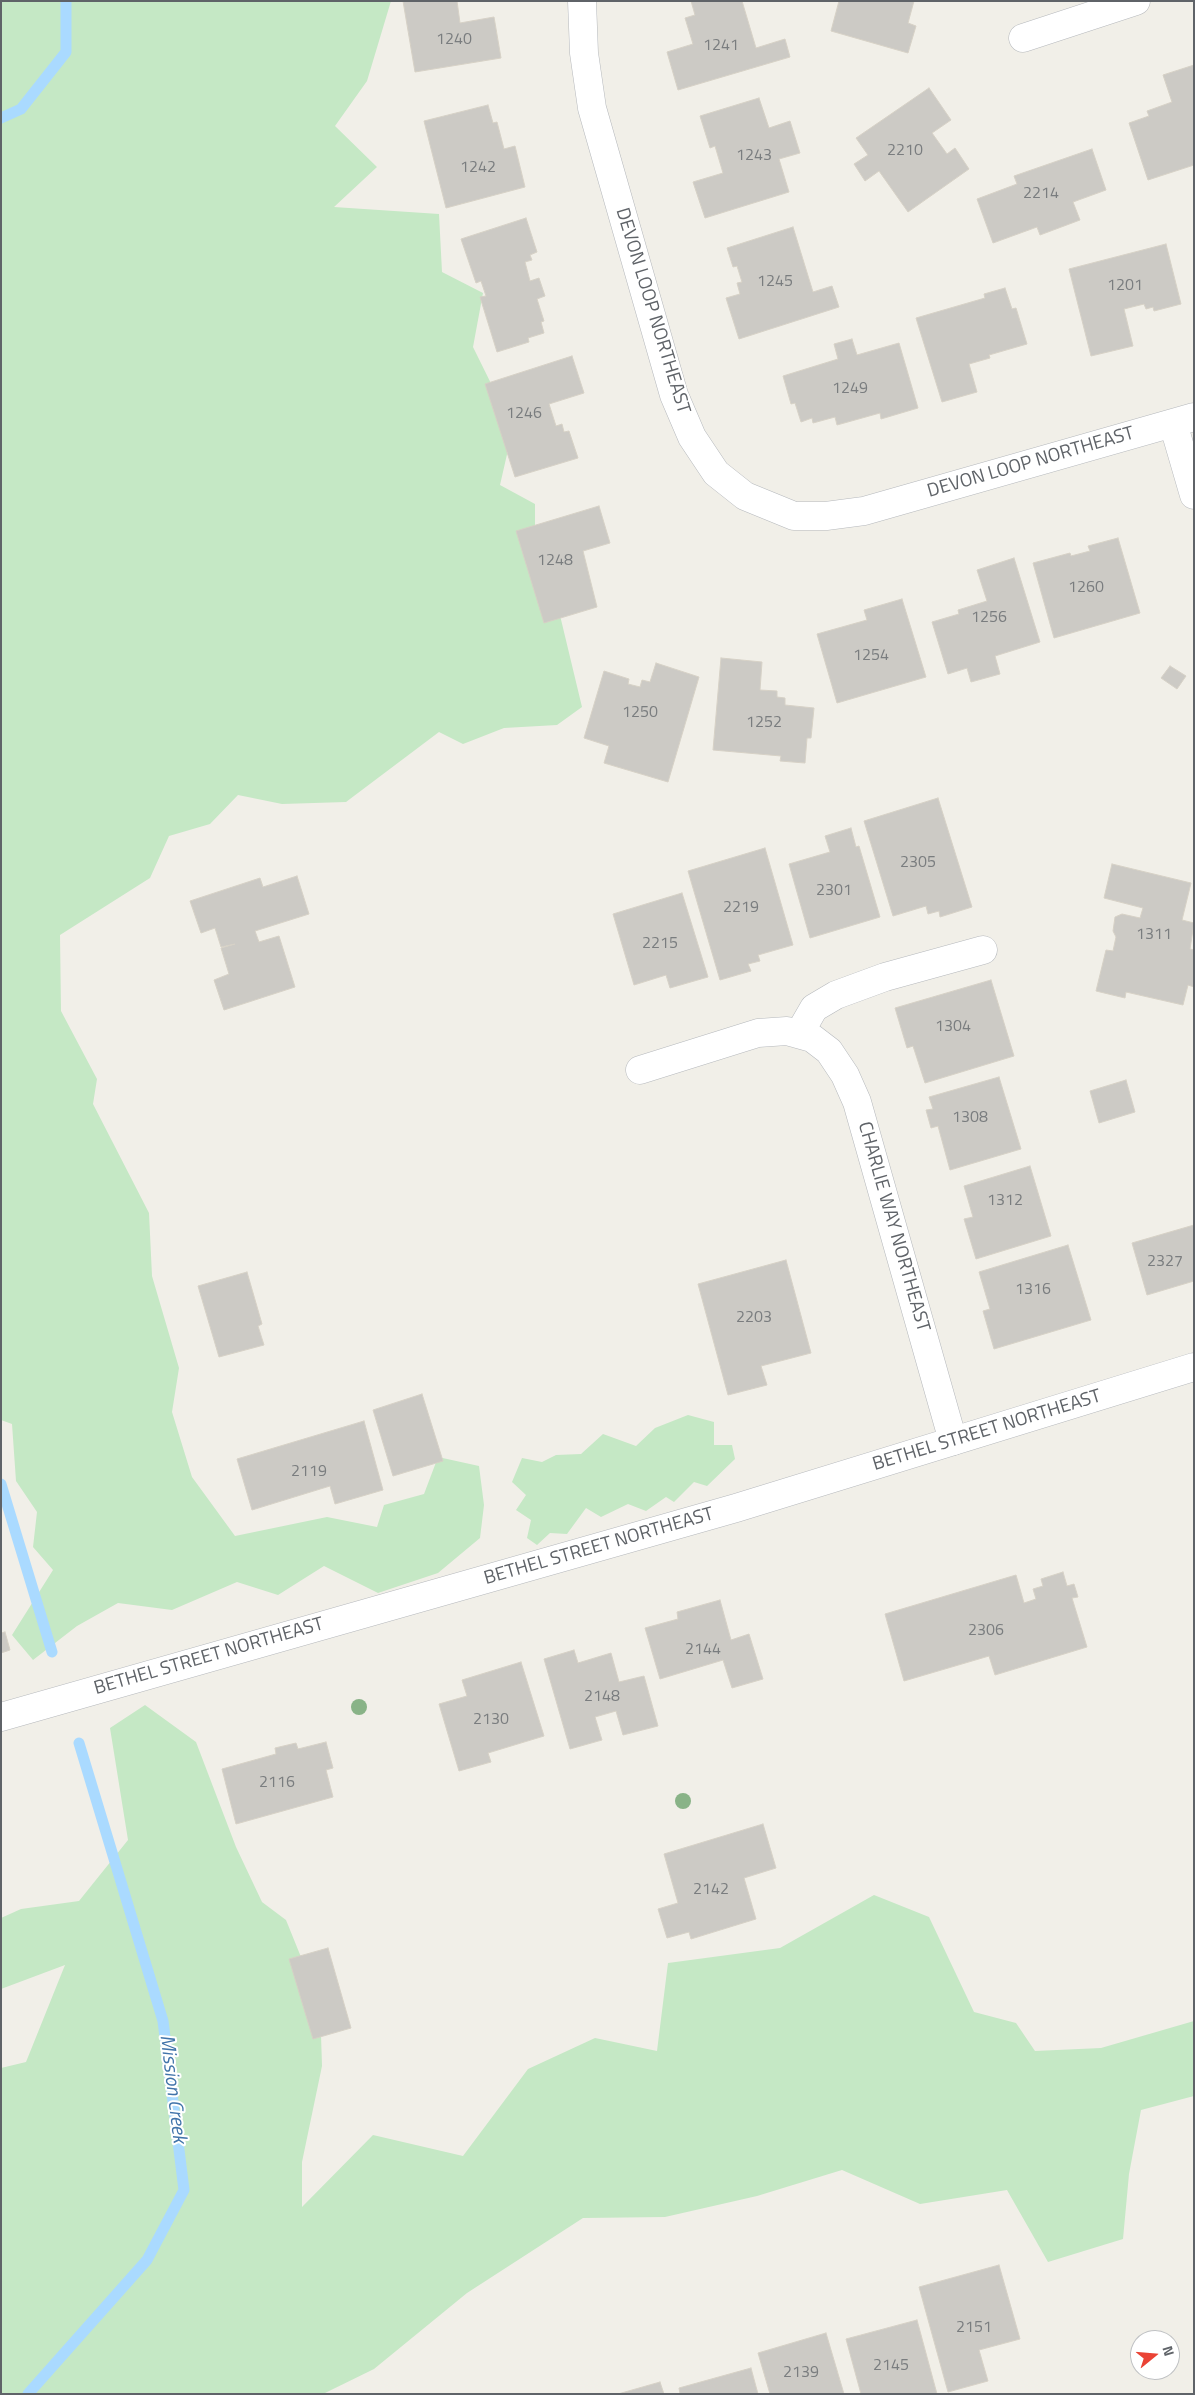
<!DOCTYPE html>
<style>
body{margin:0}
#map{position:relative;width:1195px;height:2395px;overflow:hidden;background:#f1efe8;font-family:"Titillium Web",sans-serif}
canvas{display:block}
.frame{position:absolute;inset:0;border:2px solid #5f6368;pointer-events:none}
.north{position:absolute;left:1130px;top:2330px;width:50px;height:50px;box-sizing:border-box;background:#fff;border:1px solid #bfc1c3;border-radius:50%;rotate:73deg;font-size:14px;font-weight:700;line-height:20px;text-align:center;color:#5f6368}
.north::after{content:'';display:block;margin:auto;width:18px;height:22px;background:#ea4335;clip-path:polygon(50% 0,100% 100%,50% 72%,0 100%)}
</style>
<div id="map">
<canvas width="1195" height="2395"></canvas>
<div class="frame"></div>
<div class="north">N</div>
</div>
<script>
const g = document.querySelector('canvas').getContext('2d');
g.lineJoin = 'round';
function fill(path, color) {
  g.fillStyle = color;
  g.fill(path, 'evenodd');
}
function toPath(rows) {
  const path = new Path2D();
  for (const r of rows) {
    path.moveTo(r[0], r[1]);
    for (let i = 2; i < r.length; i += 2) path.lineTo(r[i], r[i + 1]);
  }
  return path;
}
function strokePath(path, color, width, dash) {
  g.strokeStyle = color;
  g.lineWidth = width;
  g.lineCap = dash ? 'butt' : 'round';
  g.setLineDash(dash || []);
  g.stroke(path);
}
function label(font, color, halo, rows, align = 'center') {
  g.font = font + ' "Titillium Web",sans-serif';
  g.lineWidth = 4;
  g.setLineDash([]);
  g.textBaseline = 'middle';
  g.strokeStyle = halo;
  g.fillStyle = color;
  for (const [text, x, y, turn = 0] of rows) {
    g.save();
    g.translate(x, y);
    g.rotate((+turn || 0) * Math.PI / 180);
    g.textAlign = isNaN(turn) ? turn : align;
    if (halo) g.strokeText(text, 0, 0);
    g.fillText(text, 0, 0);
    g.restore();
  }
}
const green = toPath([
 [1,1,391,1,367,81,335,126,377,167,334,207,439,214,442,272,483,293,473,347,513,428,500,485,535,504,535,553,558,607,582,707,557,725,504,728,463,744,439,732,346,802,282,804,238,795,210,824,169,836,150,878,60,935,61,1011,97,1079,93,1104,149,1213,152,1276,179,1368,172,1412,192,1477,235,1536,327,1517,377,1527,384,1505,424,1494,438,1457,479,1466,484,1505,480,1538,438,1573,378,1593,324,1566,278,1595,237,1582,172,1610,118,1603,77,1626,33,1660,12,1635,53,1570,33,1547,37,1512,16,1481,12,1424,1,1420],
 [688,1415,714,1422,714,1445,732,1445,735,1459,707,1486,694,1482,674,1502,666,1497,646,1511,628,1504,601,1517,586,1508,567,1534,550,1533,537,1545,527,1538,531,1520,516,1510,526,1495,512,1482,522,1458,542,1462,556,1455,581,1454,603,1434,636,1446,655,1428],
 [145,1705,196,1742,236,1847,262,1902,286,1920,320,2004,322,2066,302,2162,302,2207,373,2135,463,2156,528,2069,595,2038,657,2051,668,1963,780,1948,874,1895,929,1917,974,2012,1016,2023,1035,2051,1101,2048,1194,2021,1194,2096,1141,2110,1129,2174,1123,2239,1048,2262,1007,2190,920,2204,842,2170,757,2196,665,2217,583,2218,467,2293,374,2369,323,2394,1,2394,1,2068,26,2062,65,1965,1,1989,1,1918,21,1909,79,1901,128,1840,110,1728]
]);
const stream = toPath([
 [1,118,21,109,66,52,66,1],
 [1,1484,52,1652],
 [28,2394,147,2260,184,2190,163,2021,79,1743]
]);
const building = toPath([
 [403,1,457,1,460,23,494,17,501,58,415,72,403,1],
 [691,1,742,1,756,48,785,39,790,57,678,90,667,52,693,44,685,18,695,15,691,1],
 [839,1,914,1,908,23,916,26,908,53,831,31,839,1],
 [1194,65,1194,165,1148,180,1129,123,1149,116,1147,111,1172,102,1163,75,1194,65],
 [929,88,951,120,932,133,947,154,955,148,969,169,908,212,879,171,865,181,854,164,868,155,856,138,929,88],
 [759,98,769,128,790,121,800,153,779,159,789,192,705,218,693,182,723,173,715,146,710,148,700,116,759,98],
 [488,105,493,123,497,122,504,149,515,146,525,187,446,208,424,121,488,105],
 [1092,149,1106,190,1073,202,1080,220,1040,235,1037,227,993,243,977,199,1017,184,1014,176,1092,149],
 [526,218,537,252,530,255,532,260,525,262,530,281,539,278,545,296,537,299,544,321,541,322,544,333,528,338,529,342,497,352,480,297,486,296,481,281,476,283,461,239,526,218],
 [793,227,813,292,832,286,839,307,739,339,726,298,740,294,737,283,742,282,737,266,733,267,727,248,793,227],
 [1166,244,1181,304,1154,311,1153,307,1146,309,1144,304,1124,309,1133,346,1091,356,1069,269,1166,244],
 [1005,288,1012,309,1016,308,1027,344,989,355,990,358,969,364,977,392,942,402,916,318,985,298,984,294,1005,288],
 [852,339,857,355,899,343,918,408,881,419,880,413,837,425,835,417,813,423,812,418,801,422,795,403,791,404,783,376,838,359,834,344,852,339],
 [572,356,584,393,549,404,556,426,562,424,564,432,569,431,578,458,515,477,485,384,572,356],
 [599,506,610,543,583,551,597,607,544,623,516,531,599,506],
 [1118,538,1140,613,1054,638,1033,563,1070,553,1071,556,1090,551,1088,546,1118,538],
 [1014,558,1040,642,995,656,1000,674,971,682,967,668,948,674,932,622,959,614,958,610,987,601,977,570,1014,558],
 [902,599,926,677,837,703,817,634,867,620,864,610,902,599],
 [721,658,762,662,760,690,777,691,777,697,785,698,785,705,814,708,811,738,807,738,805,763,780,761,781,756,713,750,721,658],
 [656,663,699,677,668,782,604,763,609,746,584,738,604,671,629,679,628,684,640,687,642,680,650,682,656,663],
 [1170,666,1186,676,1177,689,1161,678,1170,666],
 [938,798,972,907,940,917,939,911,928,914,926,906,893,916,864,821,938,798],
 [851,828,856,847,859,846,880,917,810,938,789,864,830,852,825,836,851,828],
 [765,848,793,945,758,955,760,961,748,964,751,971,720,980,688,871,765,848],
 [1112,864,1191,883,1182,920,1194,923,1190,949,1194,950,1194,987,1188,985,1183,1005,1126,992,1125,998,1096,991,1106,950,1113,951,1116,937,1113,931,1115,917,1122,914,1140,918,1143,908,1104,898,1112,864],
 [297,876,309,914,255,931,259,942,279,936,295,987,224,1010,214,980,229,974,221,948,235,944,221,947,215,928,201,933,190,901,260,878,263,887,297,876],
 [682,893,708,977,670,988,666,975,634,985,613,914,682,893],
 [991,980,1014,1056,925,1083,913,1046,907,1048,895,1008,991,980],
 [999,1077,1021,1149,950,1170,938,1126,931,1128,926,1110,933,1109,929,1097,999,1077],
 [1126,1080,1135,1112,1099,1123,1090,1091,1126,1080],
 [1030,1166,1051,1236,976,1259,964,1219,973,1217,964,1186,1030,1166],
 [1194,1225,1194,1281,1147,1295,1132,1243,1194,1225],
 [1068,1245,1091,1320,994,1349,983,1311,990,1309,979,1272,1068,1245],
 [786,1260,811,1353,761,1366,767,1385,728,1395,698,1284,786,1260],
 [247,1272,262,1324,258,1326,264,1345,219,1357,198,1286,247,1272],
 [422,1394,443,1461,393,1476,373,1410,422,1394],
 [364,1421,383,1490,335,1504,330,1486,252,1510,237,1459,364,1421],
 [1063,1572,1067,1586,1074,1584,1078,1597,1072,1598,1087,1647,995,1675,989,1656,904,1681,885,1614,1016,1575,1024,1603,1036,1599,1033,1589,1043,1586,1041,1579,1063,1572],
 [720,1600,731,1640,749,1634,763,1679,732,1688,723,1660,660,1679,645,1628,678,1619,677,1612,720,1600],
 [5,1632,10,1650,1,1653,1,1633,5,1632],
 [574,1650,578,1663,611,1653,619,1682,644,1676,658,1726,623,1735,616,1711,595,1717,602,1740,570,1749,544,1659,574,1650],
 [521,1662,544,1736,488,1753,491,1762,459,1771,439,1704,467,1696,462,1680,521,1662],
 [326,1742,333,1768,326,1770,333,1797,236,1824,222,1769,276,1754,275,1748,296,1743,298,1749,326,1742],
 [763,1824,776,1868,744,1878,756,1919,691,1939,689,1932,667,1938,658,1909,678,1903,664,1854,763,1824],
 [328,1948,351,2028,313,2039,289,1959,328,1948],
 [999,2265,1020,2339,979,2350,988,2381,948,2392,919,2287,999,2265],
 [917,2320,937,2394,861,2394,846,2339,917,2320],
 [826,2333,844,2394,770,2394,758,2353,826,2333],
 [751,2368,758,2394,680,2394,679,2388,751,2368],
 [660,2382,664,2394,618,2394,660,2382]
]);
const minor = toPath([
 [582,1,584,53,592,108,674,395,692,437,716,473,745,496,794,516,826,516,864,511,1194,417],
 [1023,38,1136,1],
 [1173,423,1194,495],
 [799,1034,814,1008,836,995,885,977,983,950],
 [640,1070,758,1033,787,1031,812,1038,829,1051,845,1075,857,1102,953,1441]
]);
const tertiary = toPath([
 [1,1717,736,1508,1194,1367]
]);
const trees = [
 [359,1707],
 [683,1801]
];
const numberNames = [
 ["1240",454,40],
 ["1241",721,46],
 ["2210",905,151],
 ["1243",754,156],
 ["1242",478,168],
 ["2214",1041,194],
 ["1245",775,282],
 ["1201",1125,286],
 ["1249",850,389],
 ["1246",524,414],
 ["1248",555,561],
 ["1260",1086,588],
 ["1256",989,618],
 ["1254",871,656],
 ["1250",640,713],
 ["1252",764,723],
 ["2305",918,863],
 ["2301",834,891],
 ["2219",741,908],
 ["1311",1154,935],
 ["2215",660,944],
 ["1304",953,1027],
 ["1308",970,1118],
 ["1312",1005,1201],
 ["2327",1165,1262],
 ["1316",1033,1290],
 ["2203",754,1318],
 ["2119",309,1472],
 ["2306",986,1631],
 ["2144",703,1650],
 ["2148",602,1697],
 ["2130",491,1720],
 ["2116",277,1783],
 ["2142",711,1890],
 ["2151",974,2328],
 ["2145",891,2366],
 ["2139",801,2373]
];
const streetNames = [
 ["DEVON LOOP NORTHEAST",652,311,73],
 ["DEVON LOOP NORTHEAST",1031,463,-16],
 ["CHARLIE WAY NORTHEAST",893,1227,74],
 ["BETHEL STREET NORTHEAST",987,1431,-17],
 ["BETHEL STREET NORTHEAST",599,1547,-16],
 ["BETHEL STREET NORTHEAST",209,1657,-16]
];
const waterNames = [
 ["Mission Creek",172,2089,83]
];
fill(green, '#c5e8c5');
strokePath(stream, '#aadaff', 11);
fill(building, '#cccac5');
strokePath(building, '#d6d1c6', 1);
strokePath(minor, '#b5b8bc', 29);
strokePath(tertiary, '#b5b8bc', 29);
strokePath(minor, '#fff', 28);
strokePath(tertiary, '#fff', 28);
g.fillStyle = '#89b387';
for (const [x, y] of trees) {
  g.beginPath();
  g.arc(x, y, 8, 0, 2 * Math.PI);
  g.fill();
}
label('16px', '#7a7d7f', null, numberNames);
label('19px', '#5f6368', '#fff', streetNames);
label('italic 20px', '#4174aa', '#fff', waterNames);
</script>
